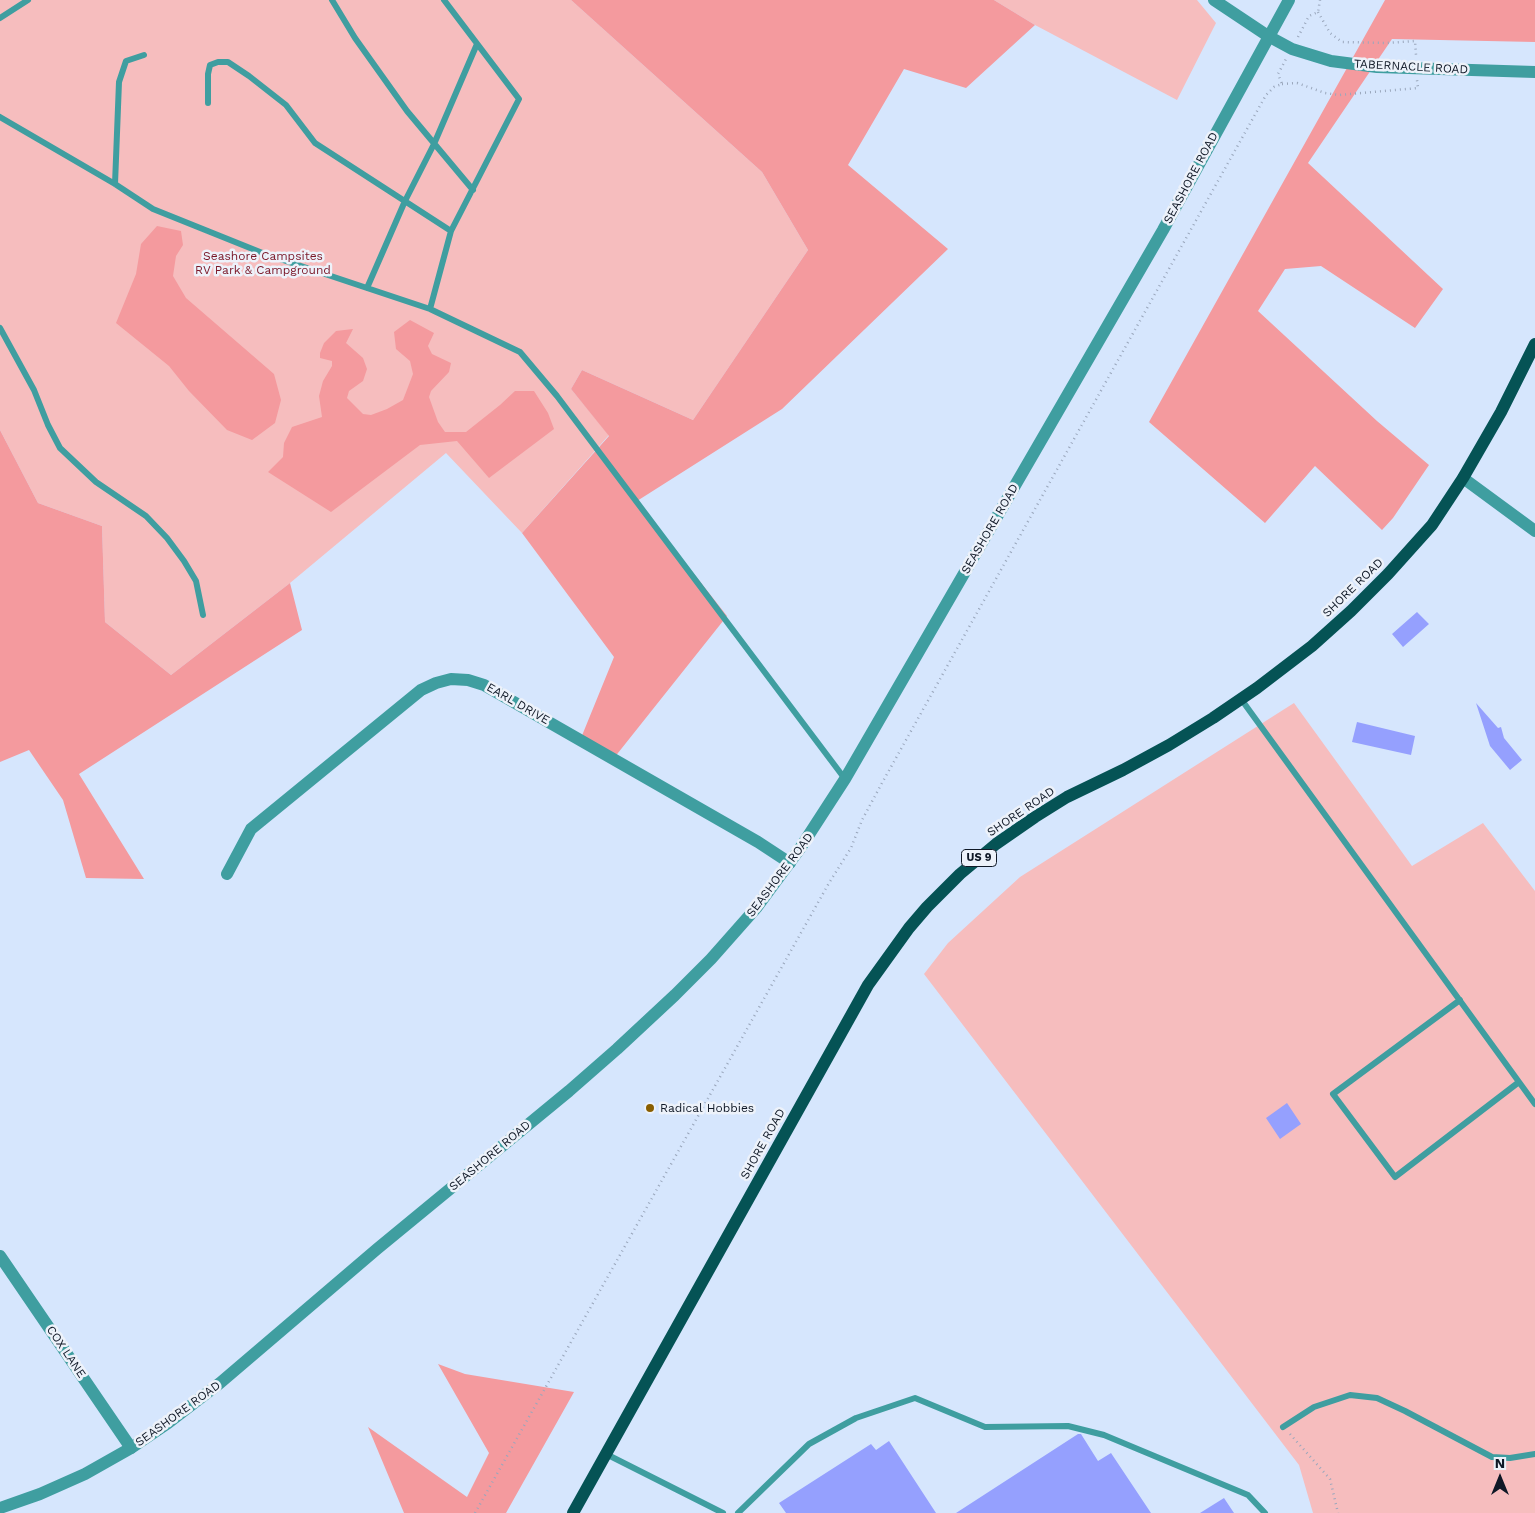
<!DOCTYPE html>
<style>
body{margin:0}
#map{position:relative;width:1535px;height:1513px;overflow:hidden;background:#d6e6fd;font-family:"Work Sans",sans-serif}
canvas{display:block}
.north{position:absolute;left:1475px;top:1453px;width:50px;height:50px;-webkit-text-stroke:4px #edf2fa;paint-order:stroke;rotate:0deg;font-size:14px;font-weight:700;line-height:20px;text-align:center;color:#0f1826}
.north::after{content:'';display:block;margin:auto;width:18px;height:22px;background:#0f1826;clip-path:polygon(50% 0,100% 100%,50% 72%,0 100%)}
</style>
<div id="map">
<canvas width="1535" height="1513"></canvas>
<div class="north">N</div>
</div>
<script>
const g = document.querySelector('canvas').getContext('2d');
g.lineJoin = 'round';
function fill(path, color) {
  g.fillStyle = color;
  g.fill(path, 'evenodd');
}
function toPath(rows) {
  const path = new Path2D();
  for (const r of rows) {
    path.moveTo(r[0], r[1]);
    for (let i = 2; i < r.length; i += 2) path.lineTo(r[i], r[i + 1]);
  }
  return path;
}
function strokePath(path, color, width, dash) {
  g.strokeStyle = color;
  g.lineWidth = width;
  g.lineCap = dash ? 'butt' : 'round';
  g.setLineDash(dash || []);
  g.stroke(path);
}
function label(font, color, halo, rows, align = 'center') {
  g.font = font + ' "Work Sans",sans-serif';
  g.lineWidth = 5;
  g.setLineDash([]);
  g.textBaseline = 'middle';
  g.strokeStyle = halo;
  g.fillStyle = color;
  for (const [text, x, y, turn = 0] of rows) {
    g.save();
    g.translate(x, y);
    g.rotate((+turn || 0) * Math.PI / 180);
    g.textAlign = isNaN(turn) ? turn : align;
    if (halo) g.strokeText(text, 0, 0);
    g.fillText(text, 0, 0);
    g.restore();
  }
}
const green = toPath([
 [0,0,571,0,762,172,808,250,693,420,582,370,571,389,609,435,522,533,446,453,290,583,171,675,105,622,102,526,38,503,0,430],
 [994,0,1197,0,1216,23,1177,100,1035,25],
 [1294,703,1412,866,1483,823,1535,891,1535,1513,1313,1513,1299,1465,924,974,948,943,1020,877]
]);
const forest = toPath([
 [571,0,994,0,1035,25,966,88,904,69,848,165,948,249,782,409,637,501,727,616,614,758,581,738,614,657,522,533,609,436,571,389,582,370,693,420,808,250,762,172],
 [1385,0,1535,0,1535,42,1392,39,1308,163,1443,289,1415,328,1321,266,1285,269,1258,311,1377,421,1429,465,1393,518,1382,530,1315,466,1265,523,1149,422],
 [157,226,181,231,183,245,176,256,173,276,186,298,274,374,281,400,275,423,252,440,227,430,189,391,169,366,116,323,136,274,141,244],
 [410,320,434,333,428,346,432,354,451,363,449,372,431,391,429,397,438,422,445,432,466,432,500,405,515,391,534,391,548,413,554,429,489,478,457,441,420,445,331,512,268,472,283,457,284,443,292,427,322,417,319,396,323,381,332,366,332,361,320,358,320,353,324,343,336,331,353,329,346,343,363,358,367,369,363,381,349,391,347,398,363,414,371,415,387,409,403,400,413,374,410,361,396,349,394,332],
 [0,430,38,503,102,526,105,622,171,675,290,583,302,630,79,774,144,879,86,878,63,800,29,750,0,762],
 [438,1364,465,1374,574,1392,506,1513,404,1513,368,1427,467,1497,489,1453]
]);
const building = toPath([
 [1417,612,1429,624,1403,647,1392,634],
 [1476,703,1498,728,1501,727,1504,738,1522,760,1510,770,1490,746],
 [1357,722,1415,736,1411,755,1352,742],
 [1287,1103,1301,1124,1280,1139,1266,1118],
 [1078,1434,1081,1434,1098,1461,1111,1453,1151,1513,956,1513],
 [889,1441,936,1513,786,1513,779,1503,871,1444,876,1450],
 [1224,1498,1234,1513,1200,1513]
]);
const path = toPath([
 [1318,12,1330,33,1342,42,1387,43,1415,41,1416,55],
 [1298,37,1309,16,1318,12,1320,0],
 [1282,84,1297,83,1325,93,1339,95,1418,88,1417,80],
 [1290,1434,1330,1479,1338,1513],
 [475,1513,829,883,851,848,862,820,882,783,1266,95,1274,87,1282,84,1278,74,1286,59]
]);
const service = toPath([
 [332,0,355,38,407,111,473,190],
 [0,18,28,0],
 [208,103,208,74,210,65,218,62,228,62,249,76,286,105,315,143,451,231],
 [0,117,115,184,153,209,265,254,430,309,451,231,519,99,444,0],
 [115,184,119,82,126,61,144,55],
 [367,288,405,201,434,144,477,44],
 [430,309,520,352,557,396,845,779],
 [0,328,34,390,48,425,60,448,96,482,146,516,167,538,184,561,196,581,203,615],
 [1241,699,1535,1104],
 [1460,1000,1333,1094,1395,1177,1519,1082],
 [1283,1427,1314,1407,1350,1395,1377,1398,1405,1411,1492,1457,1510,1458,1535,1454],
 [606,1454,723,1513],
 [738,1513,809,1444,856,1418,915,1398,985,1427,1068,1426,1104,1435,1248,1495,1265,1513]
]);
const minor = toPath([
 [1463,478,1535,531],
 [227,874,251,829,421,690,436,683,451,679,468,680,484,685,758,842,790,863],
 [0,1256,131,1448]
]);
const tertiary = toPath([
 [1214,0,1268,36,1292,49,1331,61,1377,67,1535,72],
 [0,1508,40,1494,85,1474,131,1448,168,1423,220,1383,377,1249,569,1091,617,1049,675,995,711,959,757,907,799,850,845,779,1163,230,1289,0]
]);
const primary = toPath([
 [573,1513,868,985,909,928,927,907,960,874,996,844,1035,817,1067,797,1123,770,1169,745,1213,718,1257,688,1312,646,1351,611,1388,574,1432,525,1463,478,1501,412,1535,344]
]);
const markers = [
 [650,1108,5,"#895e00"]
];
const shields = [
 [979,858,35]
];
const shieldNames = [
 ["US 9",979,858]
];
const streetNames = [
 ["TABERNACLE ROAD",1411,67,3],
 ["SEASHORE ROAD",1191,178,-62],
 ["SEASHORE ROAD",990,529,-60],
 ["SHORE ROAD",1353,588,-44],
 ["EARL DRIVE",518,704,30],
 ["SHORE ROAD",1021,812,-34],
 ["SEASHORE ROAD",780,875,-53],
 ["SHORE ROAD",763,1144,-61],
 ["SEASHORE ROAD",490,1156,-40],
 ["COX LANE",66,1352,56],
 ["SEASHORE ROAD",178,1414,-36]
];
const parkNames = [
 ["Seashore Campsites",263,256],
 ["RV Park & Campground",263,270]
];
const poiNames = [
 ["Radical Hobbies",660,1108]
];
fill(green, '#f6bdbe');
fill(forest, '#f49a9e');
fill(building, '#95a0fe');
strokePath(path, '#9aa7bc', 2.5, [1, 4]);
strokePath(service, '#3f9ea0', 6);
strokePath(minor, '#3f9ea0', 12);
strokePath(tertiary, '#3f9ea0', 12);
strokePath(primary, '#055355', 12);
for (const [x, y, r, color] of markers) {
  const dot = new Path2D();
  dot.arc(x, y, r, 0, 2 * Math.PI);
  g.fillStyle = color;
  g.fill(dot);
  strokePath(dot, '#edf2fa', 2);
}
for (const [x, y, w] of shields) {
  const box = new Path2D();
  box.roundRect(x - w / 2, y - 8.5, w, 17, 4);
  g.fillStyle = '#edf2fa';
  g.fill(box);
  strokePath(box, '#0f1826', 1);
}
label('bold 11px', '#0f1826', null, shieldNames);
label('12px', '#0f1826', '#edf2fa', streetNames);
label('12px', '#7a1728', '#edf2fa', parkNames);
label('12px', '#0f1826', '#edf2fa', poiNames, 'left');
</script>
